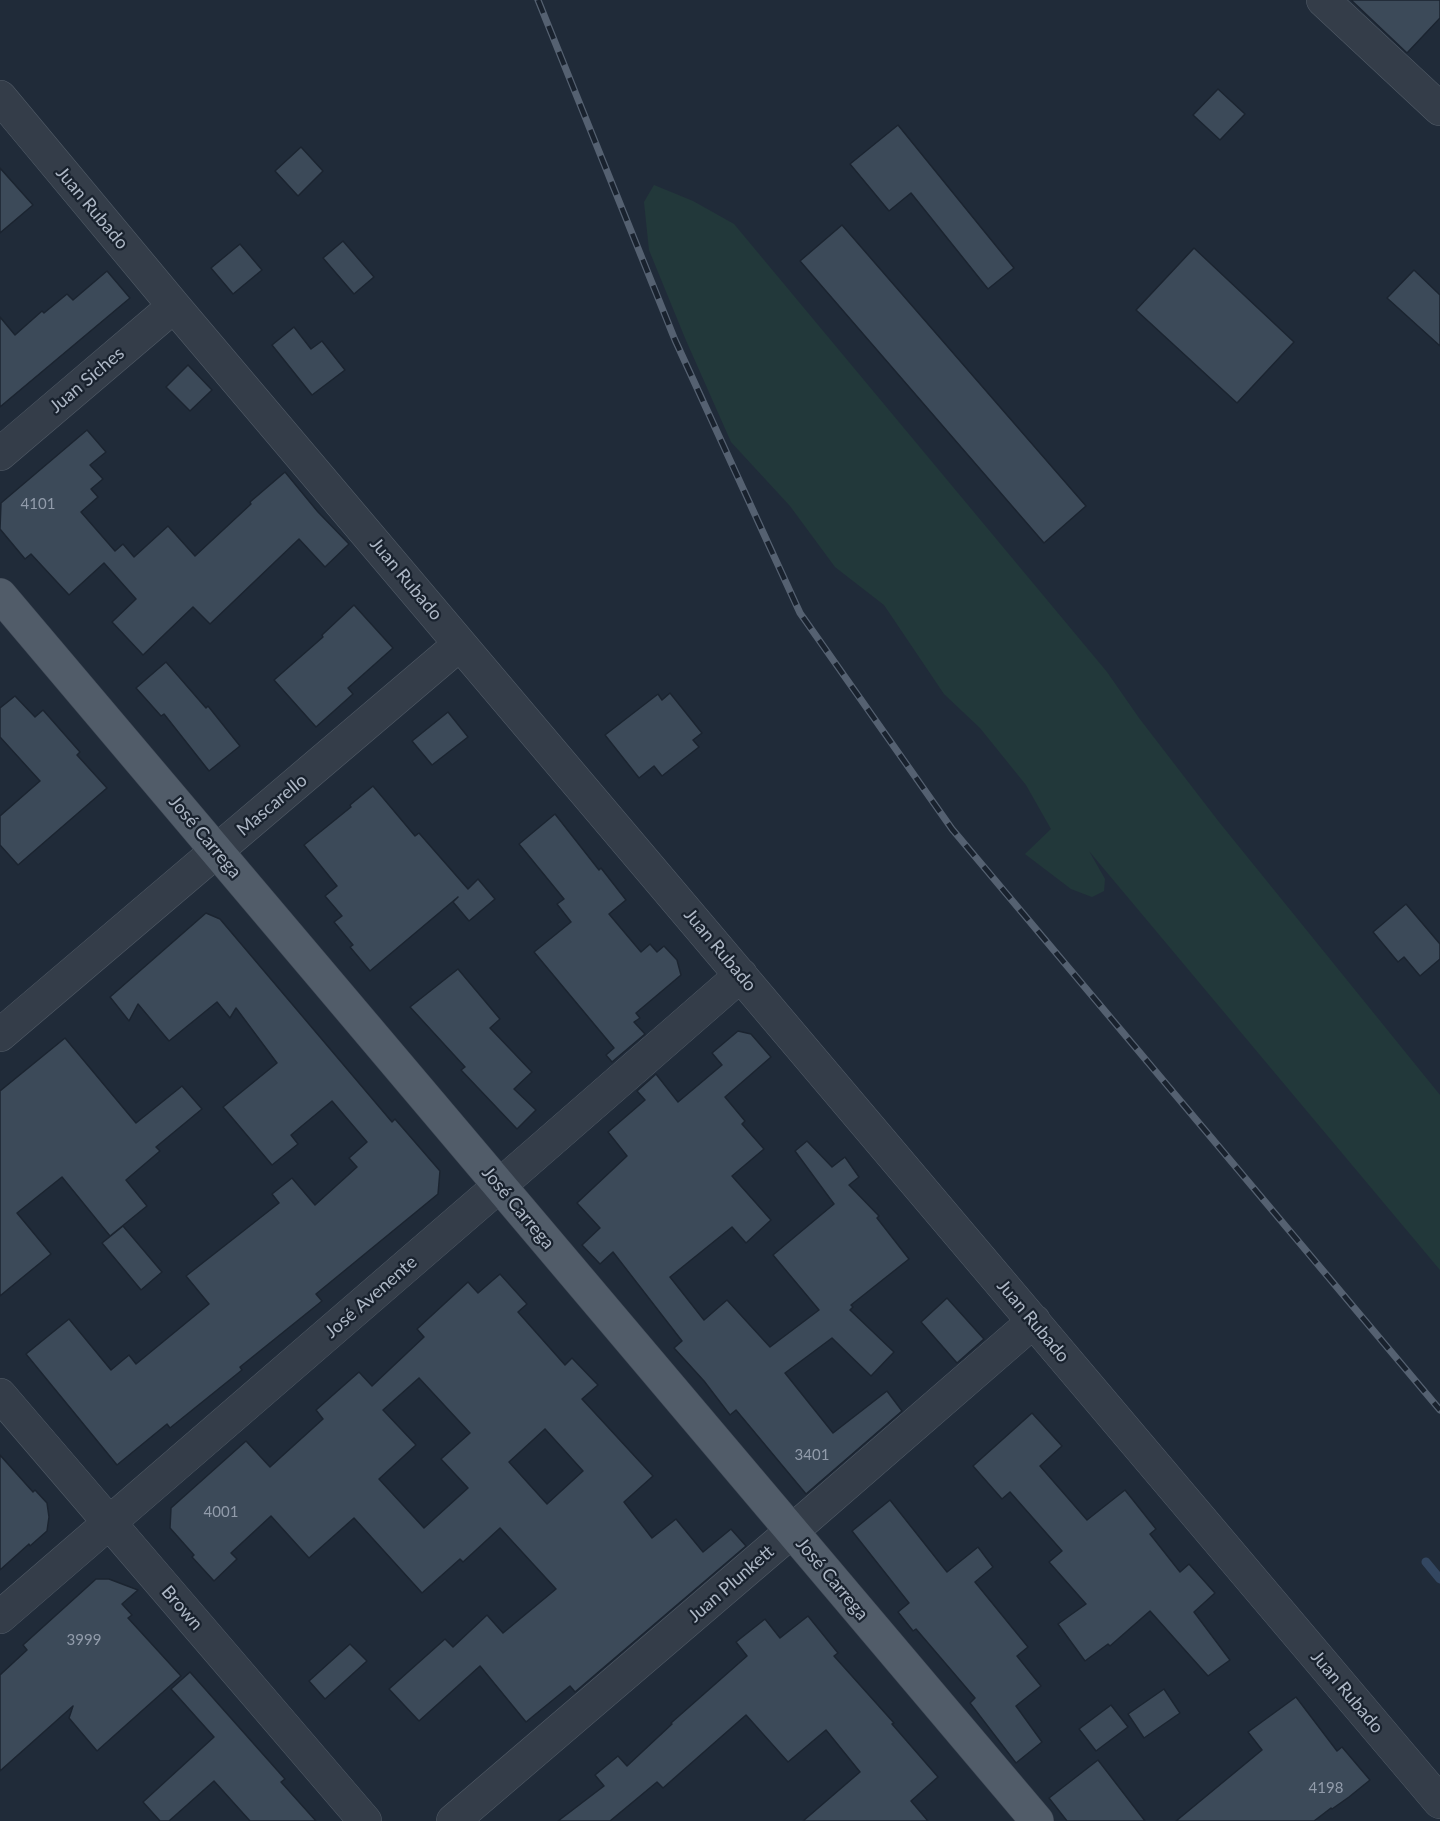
<!DOCTYPE html>
<meta charset="utf-8">
<style>
body{margin:0}
canvas{display:block;background:#202b39}
</style>
<canvas width="1440" height="1821"></canvas>
<script>
const g = document.querySelector('canvas').getContext('2d');
g.lineJoin = 'round';
function fill(path, color) {
  g.fillStyle = color;
  g.fill(path, 'evenodd');
}
function toPath(rows) {
  const path = new Path2D();
  for (const r of rows) {
    path.moveTo(r[0], r[1]);
    for (let i = 2; i < r.length; i += 2) path.lineTo(r[i], r[i + 1]);
  }
  return path;
}
function strokePath(path, color, width, dash) {
  g.strokeStyle = color;
  g.lineWidth = width;
  g.lineCap = dash ? 'butt' : 'round';
  g.setLineDash(dash || []);
  g.stroke(path);
}
function label(font, color, halo, rows, align = 'center') {
  g.font = font + ' Lato,sans-serif';
  g.lineWidth = 4.5;
  g.setLineDash([]);
  g.textBaseline = 'middle';
  g.strokeStyle = halo;
  g.fillStyle = color;
  for (const [text, x, y, turn = 0] of rows) {
    g.save();
    g.translate(x, y);
    g.rotate((+turn || 0) * Math.PI / 180);
    g.textAlign = isNaN(turn) ? turn : align;
    if (halo) g.strokeText(text, 0, 0);
    g.fillText(text, 0, 0);
    g.restore();
  }
}
const green = toPath([
 [654,185,693,201,734,224,1107,672,1139,718,1219,822,1440,1095,1440,1270,1089,851,1105,879,1104,891,1092,897,1071,889,1025,854,1051,829,1026,785,980,728,944,694,884,605,835,567,790,506,731,442,685,338,649,250,644,202]
]);
const stream = toPath([
 [1426,1562,1440,1579]
]);
const building = toPath([
 [1351,0,1440,0,1440,18,1407,53,1351,0],
 [1218,89,1245,114,1220,140,1193,115,1218,89],
 [898,125,1014,268,988,289,911,193,889,211,850,164,898,125],
 [301,147,323,171,298,196,275,171,301,147],
 [0,168,33,205,0,233,0,168],
 [842,225,1086,506,1044,543,800,261,842,225],
 [343,241,374,277,354,294,323,258,343,241],
 [240,244,262,270,233,294,211,268,240,244],
 [1194,248,1294,342,1237,403,1136,310,1194,248],
 [1414,270,1440,295,1440,346,1387,298,1414,270],
 [107,271,130,298,0,407,0,317,15,335,42,311,44,313,67,294,73,300,107,271],
 [294,327,311,349,322,341,345,370,312,395,272,345,294,327],
 [188,365,212,390,190,411,166,387,188,365],
 [87,430,106,452,90,465,103,479,91,489,98,497,81,512,115,551,123,544,134,557,168,526,195,556,251,504,250,502,285,472,318,512,349,544,325,567,299,539,210,624,193,607,143,655,112,622,136,599,104,563,69,595,31,554,25,559,0,529,1,503,87,430],
 [354,605,393,648,348,688,353,694,316,727,274,680,323,637,322,635,354,605],
 [166,662,206,708,208,706,240,746,209,771,164,714,161,716,136,688,166,662],
 [670,693,702,733,693,740,699,747,662,776,654,766,639,778,605,735,658,694,662,700,670,693],
 [15,696,35,717,43,710,80,752,77,755,107,788,18,865,0,845,0,816,40,781,0,737,0,708,15,696],
 [448,712,468,737,432,765,412,741,448,712],
 [373,786,415,836,419,833,468,889,478,879,495,899,469,921,453,902,458,897,370,971,350,947,353,945,334,922,342,916,325,896,337,886,304,845,351,807,350,805,373,786],
 [555,814,599,870,601,868,626,900,609,914,641,952,650,944,657,952,664,946,677,960,681,975,636,1013,640,1018,634,1022,645,1034,612,1062,606,1055,614,1048,534,952,571,922,557,904,564,899,519,844,555,814],
 [1406,904,1440,944,1440,959,1420,976,1404,957,1398,962,1373,932,1406,904],
 [206,913,220,919,392,1122,395,1119,440,1171,438,1194,316,1294,322,1301,240,1367,242,1370,170,1428,167,1424,117,1465,26,1354,69,1319,111,1370,129,1355,136,1364,209,1304,186,1276,279,1203,272,1194,292,1178,315,1205,357,1167,349,1158,367,1142,332,1101,291,1135,298,1144,272,1165,223,1107,277,1063,236,1008,230,1018,217,1002,169,1041,138,1004,129,1021,110,997,206,913],
 [458,969,500,1019,490,1028,532,1072,514,1089,536,1110,517,1129,461,1070,465,1067,410,1007,458,969],
 [738,1031,751,1034,771,1057,725,1097,745,1121,742,1124,764,1149,732,1176,771,1220,746,1243,732,1227,670,1277,704,1320,727,1300,770,1347,819,1310,773,1255,834,1204,795,1151,807,1141,832,1167,845,1157,859,1177,849,1185,879,1216,877,1218,909,1259,851,1305,853,1307,850,1310,894,1352,871,1376,832,1338,785,1373,833,1433,887,1391,902,1411,806,1494,736,1410,730,1415,704,1381,674,1348,682,1341,613,1252,600,1264,582,1245,600,1228,577,1203,627,1156,608,1132,645,1100,637,1091,656,1074,678,1102,722,1065,712,1053,738,1031],
 [65,1038,136,1123,182,1086,202,1109,156,1147,160,1151,126,1180,147,1206,110,1236,62,1177,17,1213,51,1254,0,1296,0,1091,65,1038],
 [123,1226,162,1272,141,1290,102,1243,123,1226],
 [500,1274,527,1304,518,1312,565,1365,572,1358,598,1385,582,1399,653,1476,624,1502,652,1538,676,1519,703,1552,731,1529,746,1546,575,1692,570,1686,526,1722,480,1666,419,1721,389,1689,445,1639,453,1647,487,1615,503,1633,556,1589,500,1528,463,1562,460,1559,422,1593,354,1518,309,1558,271,1516,231,1553,237,1559,214,1581,192,1557,194,1555,170,1528,171,1508,246,1441,270,1467,323,1419,316,1410,359,1372,372,1386,424,1337,417,1329,468,1282,478,1293,500,1274],
 [419,1378,470,1433,441,1459,468,1488,424,1528,379,1479,416,1445,383,1410,419,1378],
 [545,1429,583,1471,547,1504,509,1462,545,1429],
 [947,1298,984,1339,957,1363,921,1322,947,1298],
 [1032,1413,1062,1446,1040,1466,1087,1520,1125,1490,1156,1529,1150,1534,1180,1572,1189,1564,1215,1593,1194,1612,1230,1660,1208,1676,1150,1611,1110,1646,1108,1644,1085,1661,1058,1624,1086,1604,1049,1562,1062,1551,1010,1492,1002,1499,973,1466,1032,1413],
 [0,1455,33,1492,35,1490,47,1503,49,1517,47,1531,30,1546,29,1544,0,1570,0,1455],
 [890,1500,947,1572,978,1547,993,1567,975,1582,1028,1647,1017,1656,1041,1686,1016,1706,1042,1742,1016,1763,970,1703,975,1698,916,1629,913,1631,898,1612,909,1603,852,1531,890,1500],
 [96,1579,109,1579,138,1590,122,1604,132,1615,128,1618,181,1676,97,1751,69,1718,73,1706,0,1771,0,1675,27,1650,23,1645,96,1579],
 [808,1616,838,1653,834,1656,894,1723,892,1724,938,1777,911,1801,928,1821,803,1821,860,1772,826,1730,788,1762,746,1715,663,1788,657,1782,610,1821,558,1821,604,1786,595,1775,618,1756,627,1766,672,1724,671,1723,747,1656,736,1642,765,1619,780,1638,808,1616],
 [350,1644,367,1661,325,1699,309,1681,350,1644],
 [190,1672,285,1779,281,1782,316,1821,250,1821,214,1781,169,1821,160,1821,143,1802,214,1737,171,1689,190,1672],
 [1164,1689,1180,1713,1144,1738,1128,1714,1164,1689],
 [1296,1697,1337,1751,1342,1747,1370,1780,1349,1797,1332,1809,1331,1808,1314,1821,1176,1821,1262,1750,1248,1732,1296,1697],
 [1111,1705,1128,1727,1096,1751,1079,1729,1111,1705],
 [1098,1760,1145,1821,1067,1821,1049,1798,1098,1760]
]);
const minor = toPath([
 [1323,0,1440,109],
 [0,97,174,306,1440,1802],
 [0,454,174,306],
 [0,1035,460,644],
 [0,1395,365,1821],
 [0,1617,499,1186,741,975],
 [453,1821,792,1531,1034,1321]
]);
const major = toPath([
 [0,595,1037,1821]
]);
const rail = toPath([
 [538,0,675,340,800,613,952,829,1440,1410]
]);
const numberNames = [
 ["4101",38,504],
 ["3401",812,1455],
 ["4001",221,1512],
 ["3999",84,1640],
 ["4198",1326,1788]
];
const streetNames = [
 ["Juan Rubado",92,208,50],
 ["Juan Siches",87,380,-40],
 ["Juan Rubado",406,579,50],
 ["Mascarello",272,805,-40],
 ["José Carrega",205,837,50],
 ["Juan Rubado",720,950,50],
 ["José Carrega",518,1208,50],
 ["José Avenente",371,1297,-41],
 ["Juan Rubado",1033,1321,50],
 ["José Carrega",832,1579,50],
 ["Juan Plunkett",731,1584,-41],
 ["Brown",182,1608,49],
 ["Juan Rubado",1347,1692,50]
];
fill(green, '#22383a');
strokePath(stream, '#334761', 9);
fill(building, '#3c4a59');
strokePath(building, '#1b2430', 1.5);
strokePath(minor, '#515b67', 34);
strokePath(major, '#3d4653', 34);
strokePath(minor, '#343d49', 33);
strokePath(major, '#515c69', 33);
strokePath(rail, '#556171', 7);
strokePath(rail, '#19222e', 4.5, [14]);
label('15px', '#929cab', null, numberNames);
label('18px', '#aeb8c6', '#19222e', streetNames);
</script>
